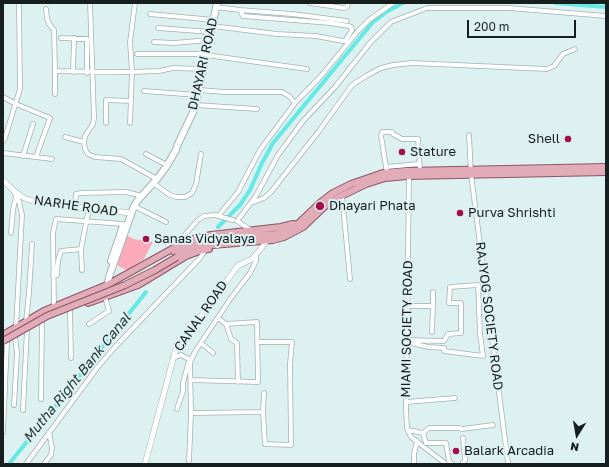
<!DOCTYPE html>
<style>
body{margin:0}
#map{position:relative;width:609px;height:467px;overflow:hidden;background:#ddf1f1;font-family:"Golos Text",sans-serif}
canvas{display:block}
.frame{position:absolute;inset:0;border:4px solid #171e1e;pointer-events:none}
.north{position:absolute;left:557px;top:415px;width:40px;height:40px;-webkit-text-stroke:3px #ddf1f1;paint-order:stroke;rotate:191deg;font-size:11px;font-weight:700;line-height:16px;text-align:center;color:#171e1e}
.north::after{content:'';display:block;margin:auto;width:14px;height:18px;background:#171e1e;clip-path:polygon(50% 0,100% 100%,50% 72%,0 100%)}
.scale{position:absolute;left:467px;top:20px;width:109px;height:18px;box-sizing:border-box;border:2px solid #171e1e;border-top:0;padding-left:5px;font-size:12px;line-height:14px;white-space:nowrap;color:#171e1e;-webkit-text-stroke:3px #ddf1f1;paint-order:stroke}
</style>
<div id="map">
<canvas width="609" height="467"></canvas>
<div class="frame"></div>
<div class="north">N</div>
<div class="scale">200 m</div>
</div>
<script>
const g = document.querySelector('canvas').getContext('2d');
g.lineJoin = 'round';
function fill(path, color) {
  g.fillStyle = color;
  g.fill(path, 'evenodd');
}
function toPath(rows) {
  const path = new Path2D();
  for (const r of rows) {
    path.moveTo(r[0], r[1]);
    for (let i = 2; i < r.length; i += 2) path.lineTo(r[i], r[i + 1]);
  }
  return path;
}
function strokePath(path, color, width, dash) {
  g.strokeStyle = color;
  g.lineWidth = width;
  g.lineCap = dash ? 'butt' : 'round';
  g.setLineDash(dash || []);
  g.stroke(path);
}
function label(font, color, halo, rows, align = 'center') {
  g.font = font + ' "Golos Text",sans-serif';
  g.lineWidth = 4;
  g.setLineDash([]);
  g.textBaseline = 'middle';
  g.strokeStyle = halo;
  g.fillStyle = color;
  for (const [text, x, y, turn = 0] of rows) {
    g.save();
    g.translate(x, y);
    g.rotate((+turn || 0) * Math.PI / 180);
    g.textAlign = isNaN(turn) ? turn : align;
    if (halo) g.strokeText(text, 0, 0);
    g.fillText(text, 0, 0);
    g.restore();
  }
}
const green = toPath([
 [126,235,134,239,153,242,144,259,127,270,122,268,117,265]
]);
const canal = toPath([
 [555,3,606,7],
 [218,227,240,205,250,190,262,163,273,143,373,22,388,11,403,3],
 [9,464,146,292]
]);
const minor = toPath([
 [90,3,94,118,93,124,85,136,84,142,85,149,88,154,95,157,121,159,157,179],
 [310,3,344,8,347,7,348,3],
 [46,9,47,18,49,24,54,30,55,71,132,72,159,71,173,68,203,69],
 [240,10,292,14,347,21],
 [150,14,214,20],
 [212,26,277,34,316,36,343,41,345,41,352,30,351,27,349,26,330,23,243,16,240,10,216,7],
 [158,28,211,32],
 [61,38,87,39,87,73],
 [154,42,174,43,209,40],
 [137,54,205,54,206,55,307,69],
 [73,72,74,38],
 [199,90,225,92,282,92,289,96,295,103,260,150,238,192,219,215],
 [144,91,198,95],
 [55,94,55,71],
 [3,97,16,104,50,118,36,157],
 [295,103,321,76,358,31,369,20,393,3],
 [196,105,257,109],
 [106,123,106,100,131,101],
 [130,123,132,72,130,42,135,3],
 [469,135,471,174,508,463],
 [65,137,84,142],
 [3,142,5,138,20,89,19,3],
 [3,153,52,159],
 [146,154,163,163],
 [23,156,33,124],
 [386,167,419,164],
 [387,173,381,136,382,132,392,132,393,134,402,139,418,139,420,170],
 [409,176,406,409,407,428,411,437,446,464],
 [153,183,170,195,176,197,185,197,192,193,196,184,201,154],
 [14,192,19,201,22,215,16,327],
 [342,195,350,279],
 [251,203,264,198,271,192,319,131,352,85,366,76,381,68,393,65,412,63,547,69,554,66,563,54,575,49],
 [134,206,166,222],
 [75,207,76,194,81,193,126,192,138,195],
 [251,230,237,221,256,196,278,155,303,121,335,87,370,43,391,22,427,8,509,8,606,16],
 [11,233,13,210,16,196],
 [174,247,198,220,204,216,215,215,233,220],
 [82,270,81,249,89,208],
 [53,275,57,275,58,261,61,251,81,249],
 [408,306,433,306,432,332],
 [433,306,433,292],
 [54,309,53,233,56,219,123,224],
 [70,309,71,358],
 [26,321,29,293,32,244],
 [89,324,109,311,105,297],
 [226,324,231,339,237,343,238,382],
 [407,342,428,347,444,348,444,351,483,356,480,334,478,285,450,287,449,303,461,303,461,333,448,334,444,341,407,340],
 [201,343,213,353],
 [173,358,181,355,191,360,189,361,187,368,183,383,183,391,177,409],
 [191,380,258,382,257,322,226,324,218,318],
 [41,399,42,321],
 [406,402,455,398],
 [14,405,17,353,15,337],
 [23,410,27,329],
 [263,412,264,393],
 [191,413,263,412,265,444,291,445,290,364,292,342,257,342],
 [408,430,423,433],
 [3,432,7,342],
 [423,433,429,428,459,428,462,429,493,425],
 [423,433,426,443,446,443,449,461,452,464],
 [189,461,191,413,190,364,191,360,196,350,231,298,250,273,256,261,256,255],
 [26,464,97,368,115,347,200,258,205,250],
 [44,464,51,455,52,448,49,432],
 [414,464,414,454,417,441],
 [462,464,465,460,463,438]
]);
const tertiary = toPath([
 [3,180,14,191,24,198,39,203,131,213],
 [145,464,175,352,236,268,239,265,252,259,268,240]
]);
const secondary = toPath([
 [111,261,123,226],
 [107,288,109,277,134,206,138,200,157,179,166,167,176,150,177,146,195,108,217,3]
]);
const primary = toPath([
 [175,253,192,244,208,240,276,234,286,231,299,223,320,203,333,193,351,184,383,173,406,171,606,167],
 [177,257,184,251,200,246,273,240,284,237,303,227,324,207,337,198,366,184,385,178,407,176,606,172],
 [88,303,138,285,186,256,202,250,209,249],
 [3,335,44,311,107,285,172,249,194,239,211,235,281,227,293,224]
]);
const primaryBridge = toPath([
 [3,341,47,316,125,285,155,270,177,257]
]);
const markers = [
 [568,139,4,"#a40e4b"],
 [402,152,4,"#a40e4b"],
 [320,206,5,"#a40e4b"],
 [460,213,4,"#a40e4b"],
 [146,239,4,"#a40e4b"],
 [456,451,4,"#a40e4b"]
];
const streetNames = [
 ["DHAYARI ROAD",203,64,-77],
 ["NARHE ROAD",76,206,8],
 ["CANAL ROAD",201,316,-55],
 ["RAJYOG SOCIETY ROAD",489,316,83],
 ["MIAMI SOCIETY ROAD",407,329,-89]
];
const poiNames = [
 ["Shell",560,139,"right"],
 ["Stature",410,152],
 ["Dhayari Phata",329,206],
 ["Purva Shrishti",468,213],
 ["Sanas Vidyalaya",154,239],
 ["Balark Arcadia",464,451]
];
const waterNames = [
 ["Mutha Right Bank Canal",77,378,-51]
];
fill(green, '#fdaabc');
strokePath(canal, '#64e9e7', 4);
strokePath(minor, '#9fb3b2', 5.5);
strokePath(tertiary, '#9fb3b2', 6);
strokePath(secondary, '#9fb3b2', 8);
strokePath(primary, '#8d5563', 8);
strokePath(minor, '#fff', 4);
strokePath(tertiary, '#fff', 5);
strokePath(secondary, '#fff', 6);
strokePath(primary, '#e1abb8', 6);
strokePath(primaryBridge, '#8d5563', 8, []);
strokePath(primaryBridge, '#e1abb8', 6);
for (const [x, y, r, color] of markers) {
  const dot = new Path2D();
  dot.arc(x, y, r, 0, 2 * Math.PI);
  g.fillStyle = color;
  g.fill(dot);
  strokePath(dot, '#ddf1f1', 1.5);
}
label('13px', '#171e1e', '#ddf1f1', streetNames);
label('13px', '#171e1e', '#ddf1f1', poiNames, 'left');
label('italic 14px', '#223939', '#ddf1f1', waterNames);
</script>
